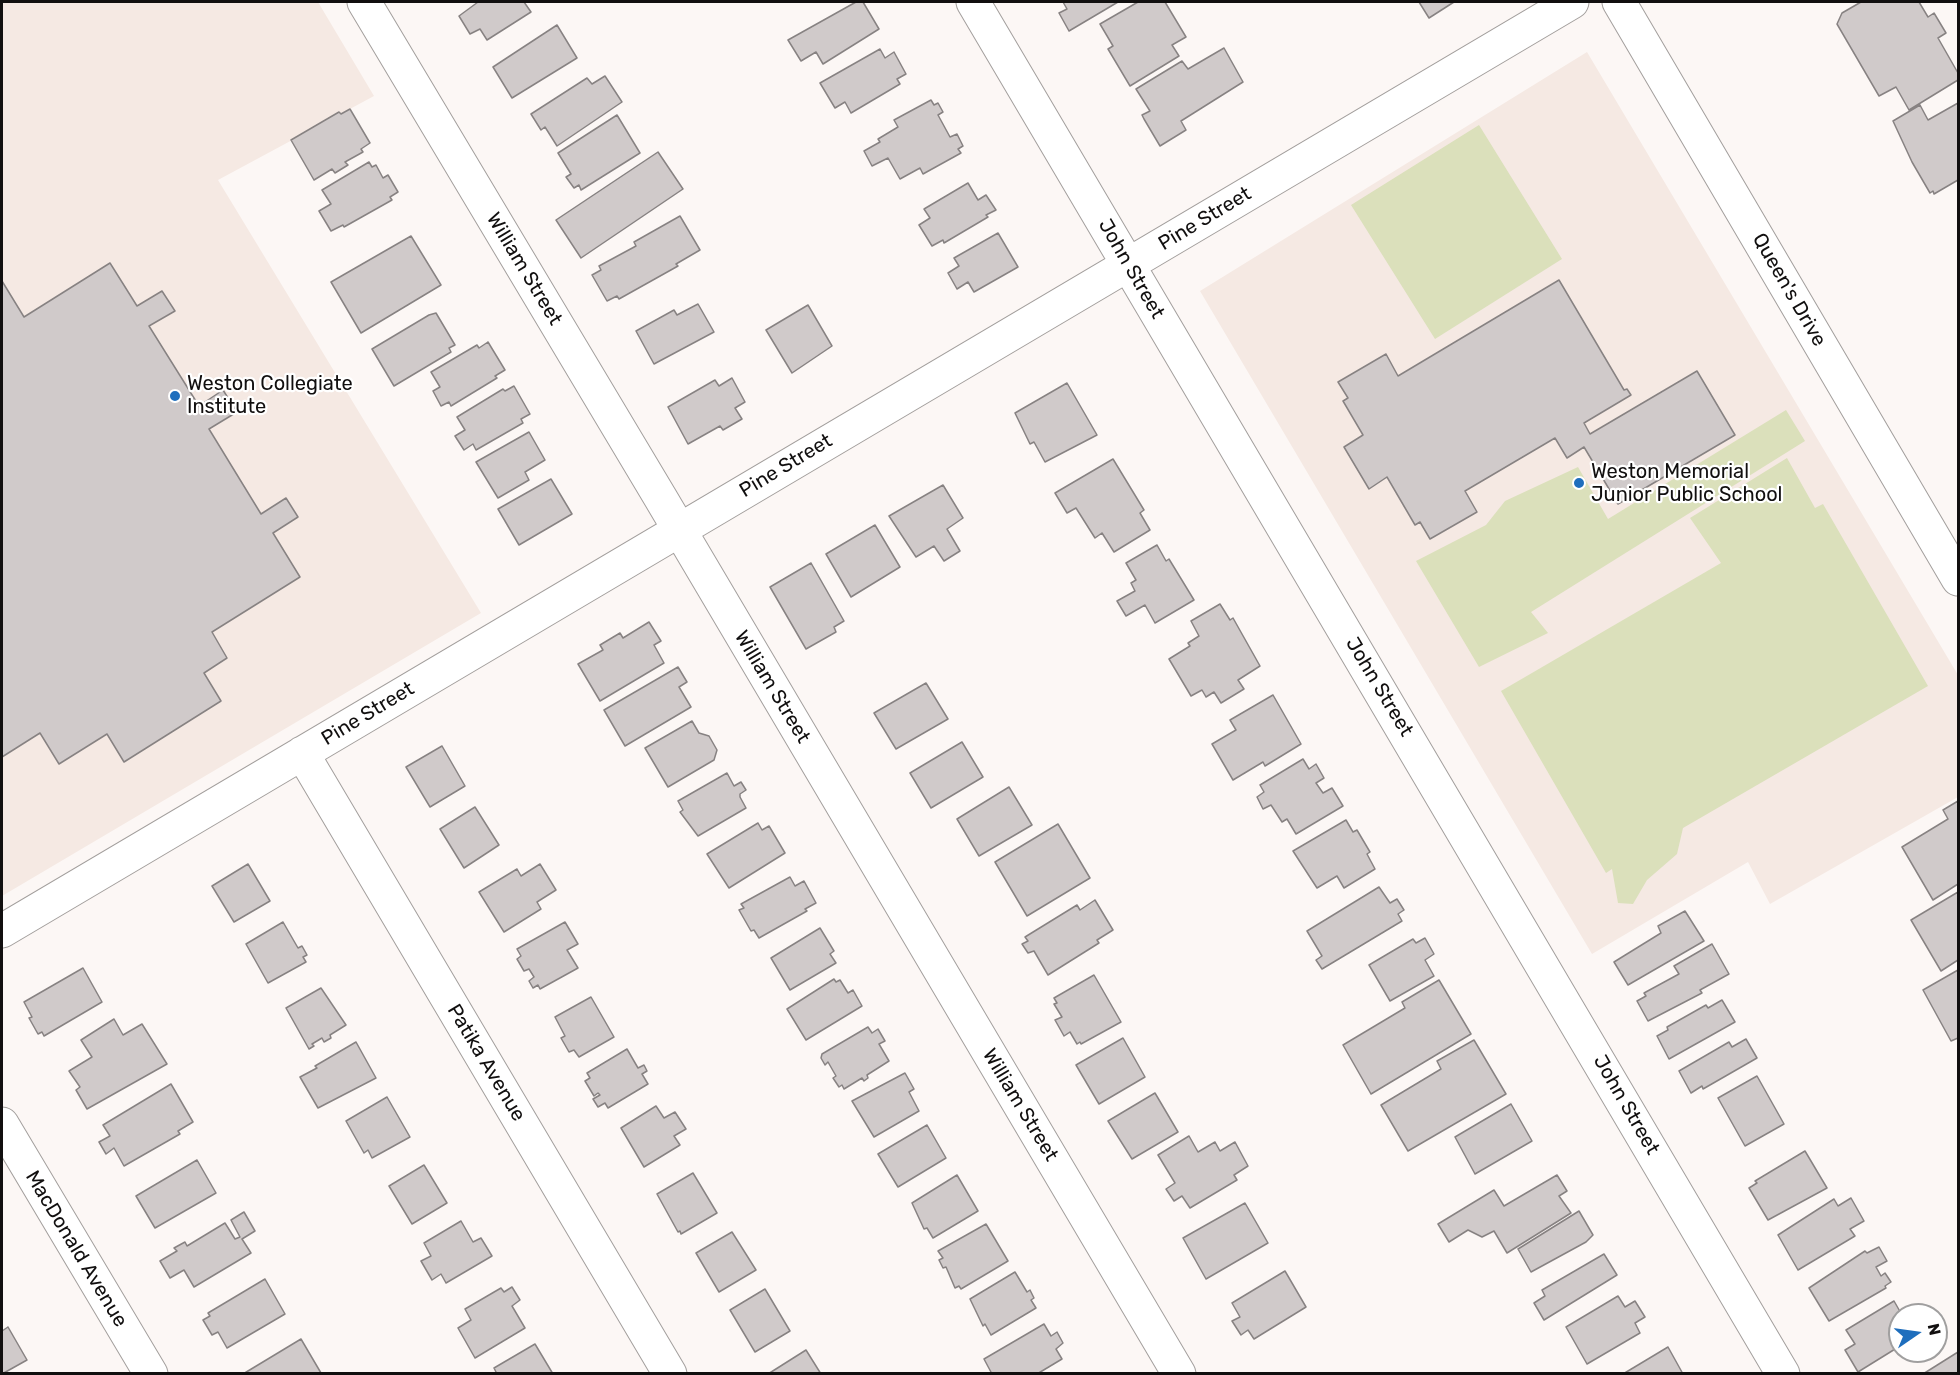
<!DOCTYPE html>
<style>
body{margin:0}
#map{position:relative;width:1960px;height:1375px;overflow:hidden;background:#fcf7f5;font-family:Rubik,sans-serif}
canvas{display:block}
.frame{position:absolute;inset:0;border:3px solid #110f0f;pointer-events:none}
.north{position:absolute;left:1888px;top:1303px;width:60px;height:60px;box-sizing:border-box;background:#fff;border:2px solid #a09f9f;border-radius:50%;rotate:77deg;font-size:16px;font-weight:700;line-height:24px;text-align:center;color:#110f0f}
.north::after{content:'';display:block;margin:auto;width:21px;height:27px;background:#1e6ebd;clip-path:polygon(50% 0,100% 100%,50% 72%,0 100%)}
</style>
<div id="map">
<canvas width="1960" height="1375"></canvas>
<div class="frame"></div>
<div class="north">N</div>
</div>
<script>
const g = document.querySelector('canvas').getContext('2d');
g.lineJoin = 'round';
function fill(path, color) {
  g.fillStyle = color;
  g.fill(path, 'evenodd');
}
function toPath(rows) {
  const path = new Path2D();
  for (const r of rows) {
    path.moveTo(r[0], r[1]);
    for (let i = 2; i < r.length; i += 2) path.lineTo(r[i], r[i + 1]);
  }
  return path;
}
function strokePath(path, color, width, dash) {
  g.strokeStyle = color;
  g.lineWidth = width;
  g.lineCap = dash ? 'butt' : 'round';
  g.setLineDash(dash || []);
  g.stroke(path);
}
function label(font, color, halo, rows, align = 'center') {
  g.font = font + ' Rubik,sans-serif';
  g.lineWidth = 4.5;
  g.setLineDash([]);
  g.textBaseline = 'middle';
  g.strokeStyle = halo;
  g.fillStyle = color;
  for (const [text, x, y, turn = 0] of rows) {
    g.save();
    g.translate(x, y);
    g.rotate((+turn || 0) * Math.PI / 180);
    g.textAlign = isNaN(turn) ? turn : align;
    if (halo) g.strokeText(text, 0, 0);
    g.fillText(text, 0, 0);
    g.restore();
  }
}
const built = toPath([
 [2,2,318,2,374,96,218,180,481,613,2,896],
 [1587,52,1958,675,1958,797,1770,904,1748,862,1592,954,1200,291]
]);
const green = toPath([
 [1479,125,1562,259,1435,339,1351,205],
 [1786,410,1805,441,1531,612,1548,633,1479,667,1416,561,1486,525,1505,501,1578,467,1608,519],
 [1787,458,1815,508,1823,504,1928,686,1683,828,1677,854,1647,880,1633,904,1618,903,1612,869,1606,873,1501,691,1721,563,1690,518]
]);
const building = toPath([
 [478,2,524,2,531,12,487,40,480,29,470,34,459,16,478,2],
 [856,2,863,2,879,29,823,64,816,52,801,61,788,40,856,2],
 [1063,2,1118,2,1069,31,1059,13,1067,9,1063,2],
 [1138,2,1165,2,1186,37,1172,45,1179,56,1130,86,1108,49,1113,46,1100,24,1138,2],
 [1419,2,1454,2,1429,18,1419,2],
 [1861,2,1919,2,1928,17,1934,13,1946,33,1938,38,1958,73,1958,80,1909,110,1896,87,1879,96,1837,24,1842,13,1861,2],
 [557,25,577,58,512,98,493,67,557,25],
 [1224,48,1243,82,1181,121,1186,130,1160,146,1144,119,1142,115,1150,111,1136,89,1182,61,1188,69,1224,48],
 [880,49,885,58,894,52,906,74,897,79,900,84,851,113,845,102,835,108,820,83,880,49],
 [605,76,622,102,557,146,545,127,541,130,531,114,587,78,592,84,605,76],
 [931,100,934,105,938,103,943,112,938,115,950,137,957,134,963,146,958,149,961,153,923,174,920,168,900,179,888,158,872,166,864,151,880,142,878,139,898,127,894,120,931,100],
 [1958,103,1958,180,1934,194,1933,191,1930,193,1912,162,1893,121,1920,105,1928,120,1958,103],
 [350,109,370,143,361,149,363,152,345,162,348,165,335,173,332,169,314,180,291,140,339,112,341,114,350,109],
 [617,115,640,153,581,190,579,185,574,188,566,177,571,174,558,153,617,115],
 [658,152,683,189,581,258,556,220,658,152],
 [369,162,372,167,376,165,383,178,388,175,398,192,390,197,392,200,344,227,343,225,331,231,319,211,331,204,322,190,369,162],
 [968,183,978,200,986,195,996,210,986,215,988,217,944,243,943,240,932,246,919,225,930,218,924,209,968,183],
 [680,216,700,250,676,264,678,266,619,299,617,296,607,301,592,275,601,270,599,266,636,246,634,242,680,216],
 [998,233,1018,267,974,292,968,282,957,289,948,273,959,266,954,258,998,233],
 [411,236,441,285,361,333,331,282,411,236],
 [110,263,137,306,162,291,175,311,149,326,199,406,223,390,237,412,209,429,261,514,286,498,298,517,273,533,300,577,212,632,227,658,204,673,221,701,124,762,107,734,59,764,40,733,2,757,2,281,24,317,110,263],
 [1559,280,1624,390,1627,389,1631,395,1584,423,1590,434,1697,371,1735,435,1618,504,1584,447,1567,458,1555,438,1465,491,1477,512,1430,539,1420,522,1415,525,1387,477,1369,489,1344,447,1363,435,1343,401,1348,398,1338,382,1386,354,1398,376,1559,280],
 [698,304,714,332,654,364,636,331,674,310,677,315,698,304],
 [808,305,832,346,792,373,766,330,808,305],
 [436,313,455,345,449,348,451,352,394,386,372,349,429,315,436,313],
 [488,342,505,370,495,376,497,378,451,406,449,402,441,406,433,391,440,387,431,372,477,345,479,348,488,342],
 [732,378,745,402,735,408,742,419,723,430,720,426,688,444,668,407,715,380,719,386,732,378],
 [1067,383,1097,435,1045,462,1034,442,1030,444,1015,413,1067,383],
 [514,386,530,414,521,419,523,423,476,450,473,444,464,450,455,436,465,430,457,417,503,389,505,391,514,386],
 [529,432,545,460,525,472,529,480,498,498,476,462,529,432],
 [1113,459,1144,510,1140,513,1150,530,1114,552,1102,533,1095,538,1076,508,1067,513,1055,493,1113,459],
 [551,479,572,514,519,545,498,509,551,479],
 [943,485,963,518,947,529,960,551,944,561,934,546,916,557,889,516,943,485],
 [875,525,900,567,851,597,826,554,875,525],
 [1157,545,1166,561,1169,559,1194,600,1155,623,1145,605,1126,616,1117,601,1135,591,1131,583,1136,580,1126,563,1157,545],
 [811,563,844,621,834,627,836,632,806,649,770,587,811,563],
 [1220,604,1230,620,1233,618,1260,666,1238,680,1244,689,1221,703,1214,692,1206,697,1202,690,1191,696,1169,659,1190,646,1188,643,1199,636,1191,621,1220,604],
 [649,622,661,641,654,645,664,663,600,701,578,664,603,650,600,645,620,633,623,638,649,622],
 [678,667,687,682,679,687,691,707,625,746,604,710,678,667],
 [926,683,948,719,896,749,874,713,926,683],
 [1273,695,1301,744,1265,766,1263,762,1233,780,1212,744,1236,730,1230,720,1273,695],
 [692,721,699,733,709,736,717,750,714,760,668,787,645,748,692,721],
 [962,742,983,777,931,808,910,773,962,742],
 [442,746,465,786,430,807,406,767,442,746],
 [1303,759,1309,769,1316,764,1324,778,1316,783,1323,793,1332,788,1343,806,1296,834,1287,819,1282,822,1271,805,1263,809,1257,797,1264,792,1260,785,1303,759],
 [727,773,734,786,741,782,746,790,740,794,740,797,746,808,698,836,680,812,683,810,678,801,727,773],
 [1009,787,1032,825,979,856,957,819,1009,787],
 [1958,801,1958,884,1933,900,1902,847,1948,819,1943,810,1958,801],
 [475,807,499,845,464,868,440,829,475,807],
 [1346,820,1353,832,1357,830,1370,852,1367,854,1375,869,1344,888,1337,876,1317,888,1293,851,1346,820],
 [758,823,762,830,769,826,785,853,729,888,707,854,758,823],
 [1058,824,1090,878,1027,916,995,862,1058,824],
 [248,864,270,901,234,922,212,886,248,864],
 [540,864,556,890,537,902,541,909,504,932,479,892,517,869,521,876,540,864],
 [790,877,795,886,804,881,816,903,805,909,807,911,759,938,754,930,751,931,739,910,744,908,741,904,790,877],
 [1379,887,1390,903,1397,899,1404,910,1398,914,1402,921,1322,969,1316,960,1322,956,1307,931,1379,887],
 [1958,892,1958,960,1941,971,1911,920,1958,892],
 [1095,900,1113,930,1097,940,1099,943,1048,975,1034,951,1028,953,1022,944,1028,941,1025,937,1077,905,1080,910,1095,900],
 [1685,911,1704,941,1628,985,1614,962,1661,933,1658,926,1685,911],
 [283,922,298,948,302,946,307,955,303,957,306,962,268,983,246,944,283,922],
 [565,922,578,944,567,950,578,968,540,989,538,985,533,988,529,981,534,977,529,969,524,971,517,959,521,956,517,949,565,922],
 [820,928,834,951,830,954,836,963,790,990,771,958,820,928],
 [1425,938,1434,954,1425,960,1434,976,1390,1001,1369,965,1413,939,1416,943,1425,938],
 [1712,944,1729,974,1700,990,1702,993,1648,1021,1637,1001,1646,996,1644,993,1679,974,1674,966,1712,944],
 [83,968,102,1002,44,1036,42,1032,38,1034,29,1018,32,1017,24,1002,83,968],
 [1958,970,1958,1038,1951,1041,1923,990,1958,970],
 [1094,975,1121,1022,1081,1044,1080,1042,1077,1044,1070,1032,1064,1036,1055,1020,1062,1017,1054,1004,1057,1003,1054,998,1094,975],
 [834,979,836,982,840,980,848,993,853,990,862,1006,806,1040,787,1009,834,979],
 [1439,980,1471,1034,1371,1094,1343,1045,1405,1008,1402,1002,1439,980],
 [321,988,346,1025,330,1035,331,1038,324,1042,322,1038,312,1044,314,1046,309,1049,286,1008,321,988],
 [591,997,614,1037,579,1057,574,1050,569,1052,561,1038,565,1036,555,1017,591,997],
 [1722,1000,1735,1022,1669,1059,1657,1036,1668,1030,1667,1027,1706,1005,1708,1008,1722,1000],
 [114,1019,123,1035,142,1024,167,1064,87,1109,76,1090,80,1087,69,1071,92,1057,81,1040,114,1019],
 [868,1027,872,1033,878,1029,885,1041,879,1044,889,1061,867,1075,868,1078,864,1081,862,1078,844,1089,842,1085,839,1087,833,1078,836,1076,828,1062,825,1065,821,1058,822,1054,868,1027],
 [1123,1038,1145,1077,1099,1104,1076,1065,1123,1038],
 [1746,1039,1757,1058,1703,1089,1702,1086,1691,1093,1679,1071,1729,1042,1732,1047,1746,1039],
 [1474,1040,1506,1094,1408,1151,1381,1105,1441,1069,1437,1061,1474,1040],
 [356,1042,376,1078,318,1108,300,1077,317,1068,315,1066,356,1042],
 [627,1049,638,1068,644,1065,647,1071,642,1074,648,1084,608,1108,605,1103,598,1107,593,1099,600,1095,598,1093,594,1096,585,1081,590,1078,587,1073,627,1049],
 [905,1073,914,1089,909,1092,919,1111,874,1137,852,1101,905,1073],
 [1757,1076,1784,1124,1745,1146,1718,1098,1757,1076],
 [171,1084,193,1122,178,1131,180,1134,124,1166,114,1148,106,1154,99,1142,110,1136,103,1125,171,1084],
 [1155,1093,1178,1132,1132,1159,1108,1121,1155,1093],
 [387,1097,410,1137,372,1158,368,1150,364,1153,346,1121,387,1097],
 [1511,1104,1532,1141,1475,1174,1455,1137,1511,1104],
 [656,1106,664,1118,675,1112,686,1129,674,1136,680,1145,644,1167,621,1128,656,1106],
 [927,1125,946,1158,898,1187,878,1154,927,1125],
 [1189,1136,1198,1152,1215,1142,1220,1151,1235,1142,1248,1166,1234,1175,1237,1180,1190,1208,1182,1196,1174,1201,1166,1189,1175,1183,1158,1155,1189,1136],
 [1805,1151,1827,1188,1768,1220,1749,1188,1757,1183,1755,1181,1805,1151],
 [197,1160,216,1193,155,1228,136,1196,197,1160],
 [424,1165,447,1203,412,1224,389,1186,424,1165],
 [693,1173,717,1213,681,1234,680,1231,678,1232,657,1194,693,1173],
 [957,1175,978,1211,933,1238,927,1228,924,1229,912,1203,957,1175],
 [1557,1175,1567,1191,1559,1196,1571,1213,1507,1253,1494,1231,1482,1237,1468,1230,1449,1242,1438,1224,1494,1190,1504,1206,1557,1175],
 [1851,1198,1864,1221,1850,1229,1855,1236,1798,1270,1778,1235,1834,1199,1838,1206,1851,1198],
 [1245,1203,1268,1243,1206,1279,1183,1238,1245,1203],
 [1579,1211,1593,1235,1586,1242,1531,1272,1518,1249,1579,1211],
 [244,1212,255,1231,242,1239,251,1253,194,1287,184,1270,170,1278,160,1261,177,1251,174,1248,185,1242,187,1246,225,1223,235,1239,240,1237,231,1220,244,1212],
 [461,1221,473,1242,481,1238,492,1256,446,1283,441,1274,432,1280,421,1261,431,1256,424,1243,461,1221],
 [986,1224,1008,1261,961,1289,959,1286,955,1288,946,1267,943,1268,939,1260,943,1258,938,1251,986,1224],
 [732,1232,756,1270,719,1292,696,1253,732,1232],
 [1879,1247,1887,1261,1876,1267,1881,1276,1885,1273,1891,1282,1885,1286,1886,1288,1829,1321,1809,1288,1865,1251,1867,1253,1879,1247],
 [1604,1254,1617,1275,1544,1320,1534,1303,1545,1296,1542,1290,1604,1254],
 [1285,1271,1306,1307,1254,1339,1248,1330,1241,1335,1232,1321,1240,1317,1232,1303,1285,1271],
 [1015,1272,1027,1292,1030,1290,1034,1298,1031,1300,1036,1308,991,1335,985,1324,983,1326,970,1299,1015,1272],
 [265,1279,285,1314,227,1348,218,1332,212,1335,203,1320,210,1316,208,1313,265,1279],
 [512,1287,520,1300,512,1306,525,1328,475,1358,458,1328,471,1320,465,1309,501,1288,504,1292,512,1287],
 [765,1289,790,1331,755,1352,730,1310,765,1289],
 [1618,1296,1625,1307,1635,1301,1645,1317,1635,1323,1640,1333,1587,1364,1566,1327,1618,1296],
 [1894,1301,1902,1315,1900,1315,1900,1346,1858,1372,1845,1350,1855,1344,1846,1330,1894,1301],
 [1044,1324,1051,1336,1057,1332,1063,1343,1056,1349,1062,1359,1037,1374,992,1374,984,1359,1044,1324],
 [8,1327,27,1360,2,1374,2,1331,8,1327],
 [301,1339,321,1373,243,1374,301,1339],
 [535,1344,553,1374,497,1374,494,1368,535,1344],
 [1668,1347,1683,1374,1623,1374,1668,1347],
 [806,1350,821,1374,768,1374,806,1350],
 [1958,1352,1958,1374,1923,1374,1958,1352]
]);
const minor = toPath([
 [364,2,660,497,1179,1374],
 [973,2,1783,1374],
 [1619,2,1958,579],
 [302,753,670,1374],
 [2,931,1572,2],
 [2,1124,151,1374]
]);
const markers = [
 [175,396,6,"#1e6ebd"],
 [1579,483,6,"#1e6ebd"]
];
const streetNames = [
 ["Pine Street",1205,219,-31],
 ["William Street",524,269,59],
 ["John Street",1131,269,60],
 ["Queen's Drive",1789,290,60],
 ["Pine Street",786,466,-31],
 ["William Street",772,687,59],
 ["John Street",1379,687,59],
 ["Pine Street",368,714,-31],
 ["Patika Avenue",486,1063,59],
 ["William Street",1020,1105,59],
 ["John Street",1626,1105,60],
 ["MacDonald Avenue",76,1249,59]
];
const poiNames = [
 ["Weston Collegiate",187,384],
 ["Institute",187,407],
 ["Weston Memorial",1591,472],
 ["Junior Public School",1591,495]
];
fill(built, '#f5e9e3');
fill(green, '#dbe0bb');
fill(building, '#d0caca');
strokePath(building, '#878282', 1.5);
strokePath(minor, '#a39f9d', 35);
strokePath(minor, '#fff', 33);
for (const [x, y, r, color] of markers) {
  const dot = new Path2D();
  dot.arc(x, y, r, 0, 2 * Math.PI);
  g.fillStyle = color;
  g.fill(dot);
  strokePath(dot, '#fff', 2);
}
label('20px', '#110f0f', '#fff', streetNames);
label('20px', '#110f0f', '#fff', poiNames, 'left');
</script>
